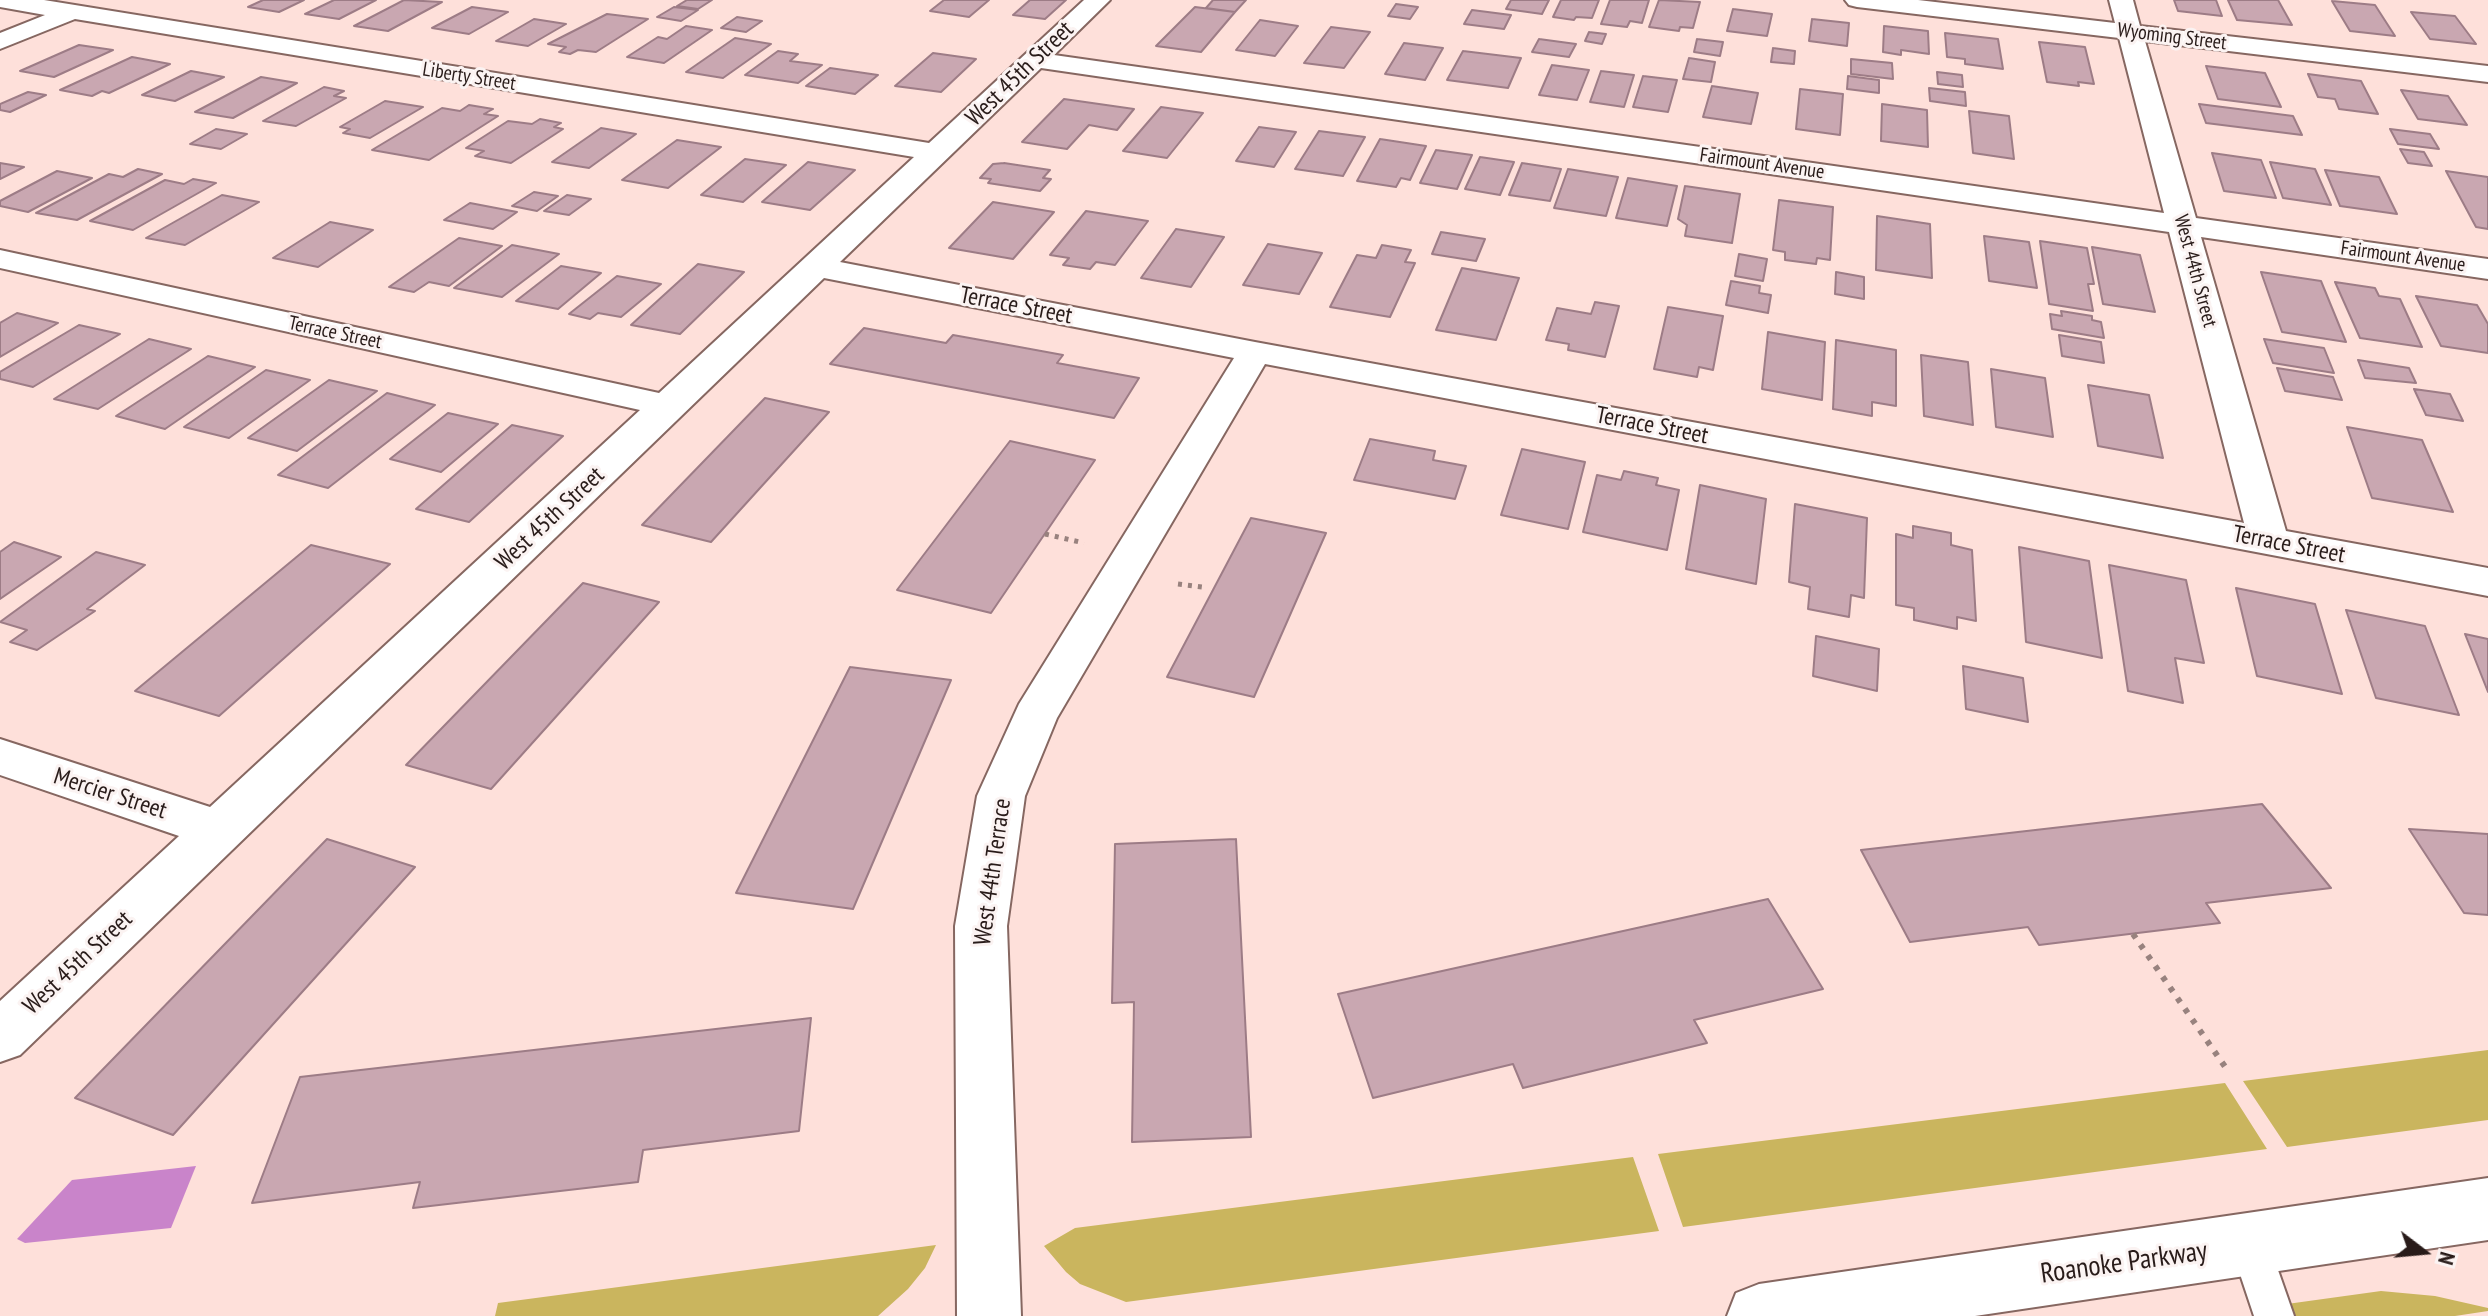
<!DOCTYPE html>
<style>
body{margin:0}
#map{position:relative;width:2488px;height:1316px;overflow:hidden;background:#fee0da;font-family:"PT Sans Narrow",sans-serif}
canvas{display:block}
.north{position:absolute;left:2384px;top:1212px;width:80px;height:80px;-webkit-text-stroke:6px #fbf3f2;paint-order:stroke;rotate:106deg;font-size:22px;font-weight:700;line-height:32px;text-align:center;color:#281b19}
.north::after{content:'';display:block;margin:auto;width:28px;height:36px;background:#281b19;clip-path:polygon(50% 0,100% 100%,50% 72%,0 100%)}
</style>
<div id="map">
<canvas width="2488" height="1316"></canvas>
<div class="north">N</div>
</div>
<script>
const g = document.querySelector('canvas').getContext('2d');
g.lineJoin = 'round';
function fill(path, color) {
  g.fillStyle = color;
  g.fill(path, 'evenodd');
}
function toPath(rows) {
  const path = new Path2D();
  for (const r of rows) {
    path.moveTo(r[0], r[1]);
    for (let i = 2; i < r.length; i += 2) path.lineTo(r[i], r[i + 1]);
  }
  return path;
}
function strokePath(path, color, width, dash) {
  g.strokeStyle = color;
  g.lineWidth = width;
  g.lineCap = dash ? 'butt' : 'round';
  g.setLineDash(dash || []);
  g.stroke(path);
}
function label(font, color, halo, rows, align = 'center') {
  g.font = font + ' "PT Sans Narrow",sans-serif';
  g.lineWidth = 6;
  g.setLineDash([]);
  g.textBaseline = 'middle';
  g.strokeStyle = halo;
  g.fillStyle = color;
  for (const [text, x, y, turn = 0] of rows) {
    g.save();
    g.translate(x, y);
    g.rotate((+turn || 0) * Math.PI / 180);
    g.textAlign = isNaN(turn) ? turn : align;
    if (halo) g.strokeText(text, 0, 0);
    g.fillText(text, 0, 0);
    g.restore();
  }
}
const green = toPath([
 [2488,1050,2488,1120,2287,1147,2243,1081],
 [2225,1083,2267,1149,1683,1227,1658,1154],
 [1633,1157,1659,1231,1126,1302,1080,1284,1066,1272,1044,1246,1075,1228],
 [936,1245,925,1268,908,1289,878,1316,495,1316,498,1303],
 [2381,1291,2435,1296,2488,1308,2488,1311,2455,1316,2288,1316,2287,1304]
]);
const water = toPath([
 [196,1166,171,1228,25,1243,17,1239,72,1180]
]);
const building = toPath([
 [263,0,304,0,279,12,248,7,263,0],
 [334,0,376,0,339,19,305,14,334,0],
 [404,0,442,2,388,31,354,26,404,0],
 [687,0,712,0,698,9,677,6,687,0],
 [944,0,989,0,969,17,930,11,944,0],
 [1030,0,1066,0,1045,19,1013,15,1030,0],
 [1213,0,1246,0,1235,12,1206,8,1213,0],
 [1511,0,1549,0,1542,14,1506,9,1511,0],
 [1561,0,1599,0,1592,18,1576,17,1574,20,1553,17,1561,0],
 [1610,0,1649,0,1642,23,1630,21,1627,27,1601,24,1610,0],
 [1659,0,1700,2,1693,28,1680,27,1679,31,1649,27,1659,0],
 [2174,0,2216,0,2222,16,2178,11,2174,0],
 [2228,0,2278,0,2292,25,2237,20,2228,0],
 [2332,1,2375,5,2395,36,2350,31,2332,1],
 [1396,4,1418,7,1410,19,1388,16,1396,4],
 [472,7,508,12,469,34,432,28,472,7],
 [674,7,698,10,681,21,657,17,674,7],
 [1195,7,1235,12,1201,52,1156,46,1195,7],
 [1733,9,1772,14,1767,36,1727,31,1733,9],
 [1472,10,1511,15,1504,29,1464,24,1472,10],
 [2411,12,2455,16,2476,44,2430,39,2411,12],
 [607,14,648,19,596,52,578,50,570,54,559,52,566,47,548,44,607,14],
 [737,17,762,21,746,32,721,28,737,17],
 [534,19,566,24,528,46,496,41,534,19],
 [1812,19,1849,23,1847,46,1809,41,1812,19],
 [1260,20,1298,26,1275,56,1236,50,1260,20],
 [686,26,712,30,664,63,627,57,658,37,667,39,686,26],
 [1884,26,1928,31,1929,54,1901,50,1901,55,1883,52,1884,26],
 [1331,27,1370,32,1344,68,1304,63,1331,27],
 [1589,32,1606,34,1602,44,1585,41,1589,32],
 [1945,33,1998,39,2003,69,1965,64,1965,59,1947,57,1945,33],
 [735,38,771,44,723,78,686,72,735,38],
 [1539,39,1576,44,1569,57,1532,52,1539,39],
 [1697,39,1723,42,1720,56,1694,52,1697,39],
 [2039,42,2085,47,2094,84,2078,82,2079,86,2047,82,2039,42],
 [1404,43,1443,48,1425,80,1385,74,1404,43],
 [79,45,113,50,54,77,20,71,79,45],
 [1773,48,1795,51,1794,64,1771,62,1773,48],
 [778,51,798,54,790,61,822,65,798,83,745,75,778,51],
 [1463,51,1521,58,1508,88,1447,80,1463,51],
 [933,53,976,59,941,92,895,86,933,53],
 [132,57,170,64,109,93,102,91,92,96,60,90,132,57],
 [1689,58,1715,62,1711,82,1683,79,1689,58],
 [1851,59,1892,63,1893,79,1851,74,1851,59],
 [1552,65,1589,70,1577,100,1539,95,1552,65],
 [2206,66,2265,73,2281,107,2218,99,2206,66],
 [830,68,878,75,855,94,806,86,830,68],
 [191,71,224,77,175,101,142,95,191,71],
 [1601,71,1634,75,1624,107,1590,102,1601,71],
 [1937,72,1962,75,1963,87,1938,84,1937,72],
 [2308,74,2361,81,2378,114,2339,109,2335,99,2318,97,2308,74],
 [1643,76,1677,80,1668,112,1633,107,1643,76],
 [1848,76,1879,80,1879,93,1847,89,1848,76],
 [261,77,297,83,233,118,195,112,261,77],
 [1712,86,1758,93,1751,124,1703,117,1712,86],
 [324,87,344,91,334,96,346,98,296,126,263,121,324,87],
 [1929,88,1965,92,1966,106,1930,101,1929,88],
 [1800,89,1843,94,1840,135,1796,129,1800,89],
 [2401,90,2448,96,2467,125,2418,119,2401,90],
 [28,92,46,95,10,112,0,110,0,104,28,92],
 [1064,99,1134,109,1117,130,1089,125,1067,149,1022,142,1064,99],
 [385,101,423,107,370,138,343,133,350,129,340,127,385,101],
 [1882,104,1927,110,1928,147,1881,141,1882,104],
 [2199,104,2293,116,2302,135,2206,123,2199,104],
 [469,105,493,109,484,114,498,116,429,160,372,150,442,108,460,111,469,105],
 [1161,107,1203,113,1167,158,1123,151,1161,107],
 [1969,111,2009,116,2014,159,1973,153,1969,111],
 [540,119,561,123,554,127,563,129,511,163,475,156,484,151,466,148,508,121,532,124,540,119],
 [1259,127,1296,132,1274,167,1236,161,1259,127],
 [601,128,636,134,589,168,552,162,601,128],
 [216,129,247,134,221,149,190,144,216,129],
 [2390,129,2430,134,2439,149,2398,144,2390,129],
 [1319,131,1365,137,1343,176,1295,169,1319,131],
 [1380,139,1426,146,1410,180,1401,178,1396,187,1357,181,1380,139],
 [677,140,721,147,668,188,622,180,677,140],
 [2400,149,2424,152,2432,166,2408,163,2400,149],
 [1436,150,1472,155,1457,189,1420,183,1436,150],
 [2212,153,2261,160,2276,198,2224,191,2212,153],
 [1480,157,1514,162,1500,195,1465,189,1480,157],
 [745,159,786,165,743,202,701,195,745,159],
 [808,162,855,170,810,210,762,202,808,162],
 [2270,162,2315,169,2331,205,2283,198,2270,162],
 [0,163,24,167,0,179,0,163],
 [1004,163,1050,170,1043,178,1051,179,1040,191,988,183,991,179,980,178,993,164,1004,163],
 [1522,163,1561,169,1550,201,1509,195,1522,163],
 [138,169,162,174,77,220,36,213,109,174,123,177,138,169],
 [1568,169,1618,177,1606,216,1554,208,1568,169],
 [2325,170,2379,177,2397,214,2340,206,2325,170],
 [57,171,92,178,28,212,0,206,0,201,57,171],
 [2446,171,2488,177,2488,229,2476,227,2446,171],
 [1628,178,1677,186,1667,226,1616,218,1628,178],
 [193,179,216,183,133,230,90,221,165,180,184,184,193,179],
 [1685,186,1740,194,1732,243,1685,236,1687,225,1678,219,1685,186],
 [534,192,558,196,537,211,512,206,534,192],
 [222,195,259,202,185,245,146,238,222,195],
 [567,195,591,199,569,215,544,211,567,195],
 [1779,200,1833,207,1830,260,1817,258,1816,264,1785,260,1785,252,1773,250,1779,200],
 [993,202,1054,212,1013,259,949,248,993,202],
 [470,203,517,212,493,229,444,220,470,203],
 [1086,211,1148,221,1115,265,1096,262,1090,269,1063,265,1069,258,1050,255,1086,211],
 [1877,216,1930,224,1932,278,1876,270,1877,216],
 [330,222,373,230,318,267,273,258,330,222],
 [1176,229,1224,237,1191,287,1141,278,1176,229],
 [1441,232,1485,239,1476,261,1432,254,1441,232],
 [1984,236,2029,242,2037,288,1989,281,1984,236],
 [459,238,502,246,449,286,429,282,414,292,389,287,459,238],
 [2040,241,2087,248,2094,284,2088,284,2093,311,2049,304,2040,241],
 [1268,244,1322,253,1299,294,1243,285,1268,244],
 [512,245,559,254,502,297,454,288,512,245],
 [1382,245,1411,250,1405,262,1415,263,1390,317,1330,307,1357,255,1376,258,1382,245],
 [2092,247,2140,255,2155,312,2103,304,2092,247],
 [1739,254,1767,259,1763,281,1735,276,1739,254],
 [698,264,744,272,680,334,631,325,698,264],
 [561,266,601,273,558,309,516,301,561,266],
 [1462,268,1519,278,1496,340,1436,330,1462,268],
 [1836,272,1864,277,1864,299,1835,294,1836,272],
 [2261,272,2321,281,2346,342,2282,332,2261,272],
 [617,276,661,284,621,317,598,313,590,319,569,314,617,276],
 [1731,281,1760,286,1759,293,1771,295,1768,313,1726,305,1731,281],
 [2335,282,2375,288,2379,296,2400,299,2422,347,2360,338,2335,282],
 [2416,296,2477,305,2488,324,2488,353,2441,346,2416,296],
 [1595,302,1619,306,1605,357,1568,350,1569,344,1546,340,1557,308,1591,314,1595,302],
 [1668,307,1723,316,1713,370,1699,367,1697,377,1654,369,1668,307],
 [2061,311,2092,316,2092,320,2101,322,2104,338,2052,329,2050,314,2062,316,2061,311],
 [17,313,58,323,0,357,0,323,17,313],
 [79,325,120,334,33,387,0,379,0,372,79,325],
 [864,328,946,343,953,335,1003,344,1063,355,1057,363,1139,378,1114,418,830,364,864,328],
 [1768,332,1825,342,1822,400,1762,389,1768,332],
 [2059,335,2101,342,2104,363,2062,356,2059,335],
 [149,339,191,349,98,409,54,399,149,339],
 [2264,339,2324,348,2334,373,2273,363,2264,339],
 [1836,340,1896,350,1896,406,1872,402,1872,416,1833,409,1836,340],
 [1921,355,1968,362,1973,425,1924,416,1921,355],
 [208,356,255,367,165,429,116,416,208,356],
 [2358,360,2409,368,2416,383,2365,378,2358,360],
 [2277,368,2333,377,2342,400,2285,391,2277,368],
 [1991,369,2045,378,2053,437,1996,427,1991,369],
 [266,370,310,380,229,438,184,427,266,370],
 [329,380,377,391,297,451,248,438,329,380],
 [2088,385,2149,395,2163,458,2098,446,2088,385],
 [2414,389,2450,394,2463,421,2426,415,2414,389],
 [387,393,435,405,328,488,278,475,387,393],
 [765,398,829,412,711,542,642,525,765,398],
 [448,413,498,424,441,472,390,459,448,413],
 [512,425,563,436,469,522,416,509,512,425],
 [2347,427,2422,440,2453,512,2372,498,2347,427],
 [1370,439,1435,451,1433,460,1466,466,1455,499,1354,480,1370,439],
 [1010,441,1095,460,991,613,897,590,1010,441],
 [1522,449,1585,462,1568,529,1501,515,1522,449],
 [1624,471,1658,478,1656,485,1679,490,1667,550,1583,532,1597,475,1621,480,1624,471],
 [1700,485,1766,499,1756,584,1686,569,1700,485],
 [1795,504,1867,518,1864,598,1851,595,1849,617,1808,609,1810,587,1789,582,1795,504],
 [1251,518,1326,533,1254,697,1167,677,1251,518],
 [1913,526,1951,533,1951,545,1972,550,1976,621,1957,617,1957,629,1914,620,1914,608,1896,605,1896,534,1913,538,1913,526],
 [14,542,61,557,0,599,0,552,14,542],
 [311,545,390,564,219,716,135,691,311,545],
 [2019,547,2089,561,2102,658,2026,642,2019,547],
 [96,552,145,565,87,609,95,611,37,650,10,642,27,630,0,622,96,552],
 [2109,565,2186,580,2204,663,2175,658,2183,703,2128,691,2109,565],
 [583,583,659,602,491,789,406,765,583,583],
 [2236,588,2315,604,2342,694,2257,676,2236,588],
 [2346,610,2425,626,2459,715,2376,698,2346,610],
 [2465,634,2488,639,2488,692,2465,634],
 [1816,636,1879,649,1877,691,1813,676,1816,636],
 [1963,666,2023,678,2028,722,1966,709,1963,666],
 [850,667,951,680,853,909,736,893,850,667],
 [2262,804,2331,888,2206,903,2220,923,2039,945,2028,927,1910,942,1861,850,2262,804],
 [2409,829,2488,834,2488,915,2464,913,2409,829],
 [327,839,415,867,173,1135,75,1098,327,839],
 [1236,839,1251,1137,1132,1142,1134,1002,1112,1003,1115,844,1236,839],
 [1768,899,1823,989,1694,1020,1707,1043,1523,1088,1513,1064,1373,1098,1338,994,1768,899],
 [811,1018,799,1131,643,1150,638,1182,413,1208,420,1182,252,1203,300,1077,811,1018]
]);
const pathFar1 = toPath([
 [1045,534,1084,543],
 [1178,584,1202,587]
]);
const path = toPath([
 [2133,934,2228,1071]
]);
const service = toPath([
 [2250,1224,2264,1230,2294,1316,2254,1316,2230,1244,2236,1230,2250,1224]
]);
const minor = toPath([
 [0,0,44,0,929,143,1084,0,1110,0,1054,55,2164,213,2119,38,1857,7,1849,5,1845,0,1918,0,2115,23,2109,0,2133,0,2140,26,2488,66,2488,82,2145,41,2196,218,2488,259,2488,279,2201,237,2286,531,2488,568,2488,596,1265,364,1057,718,1025,796,1007,926,1021,1316,957,1316,955,926,977,796,1019,704,1234,358,824,278,20,1055,0,1062,0,1001,179,836,0,775,0,739,210,807,640,410,0,268,0,250,659,393,914,157,75,19,0,49,0,33,45,15,0,7,0,0],
 [1041,68,2169,232,2244,523,1255,342,840,262,1041,68]
]);
const tertiary = toPath([
 [2488,1178,2488,1240,1975,1316,1727,1316,1736,1293,1759,1284,2488,1178]
]);
const farStreetnames = [
 ["Wyoming Street",2172,37,7],
 ["Liberty Street",469,77,9],
 ["Fairmount Avenue",1762,164,8],
 ["Fairmount Avenue",2403,257,8],
 ["West 44th Street",2195,271,75],
 ["Terrace Street",335,333,12]
];
const streetNames = [
 ["West 45th Street",1020,74,-44],
 ["Terrace Street",1016,306,11],
 ["Terrace Street",1652,426,11],
 ["West 45th Street",550,519,-43],
 ["Terrace Street",2289,545,11],
 ["Mercier Street",110,794,18],
 ["West 44th Terrace",993,872,-82],
 ["West 45th Street",78,963,-43]
];
const nearStreetnames = [
 ["Roanoke Parkway",2124,1263,-8]
];
fill(green, '#cab55e');
fill(water, '#c984ca');
fill(building, '#c9a7b1');
strokePath(building, '#9d7c86', 2);
strokePath(service, '#866761', 4);
strokePath(minor, '#866761', 4);
strokePath(tertiary, '#866761', 4);
strokePath(pathFar1, '#98827e', 5, [4, 6]);
strokePath(path, '#98827e', 6, [5, 8]);
fill(service, '#fff');
fill(minor, '#fff');
fill(tertiary, '#fff');
label('20px', '#281b19', '#fbf3f2', farStreetnames);
label('24px', '#281b19', '#fbf3f2', streetNames);
label('28px', '#281b19', '#fbf3f2', nearStreetnames);
</script>
